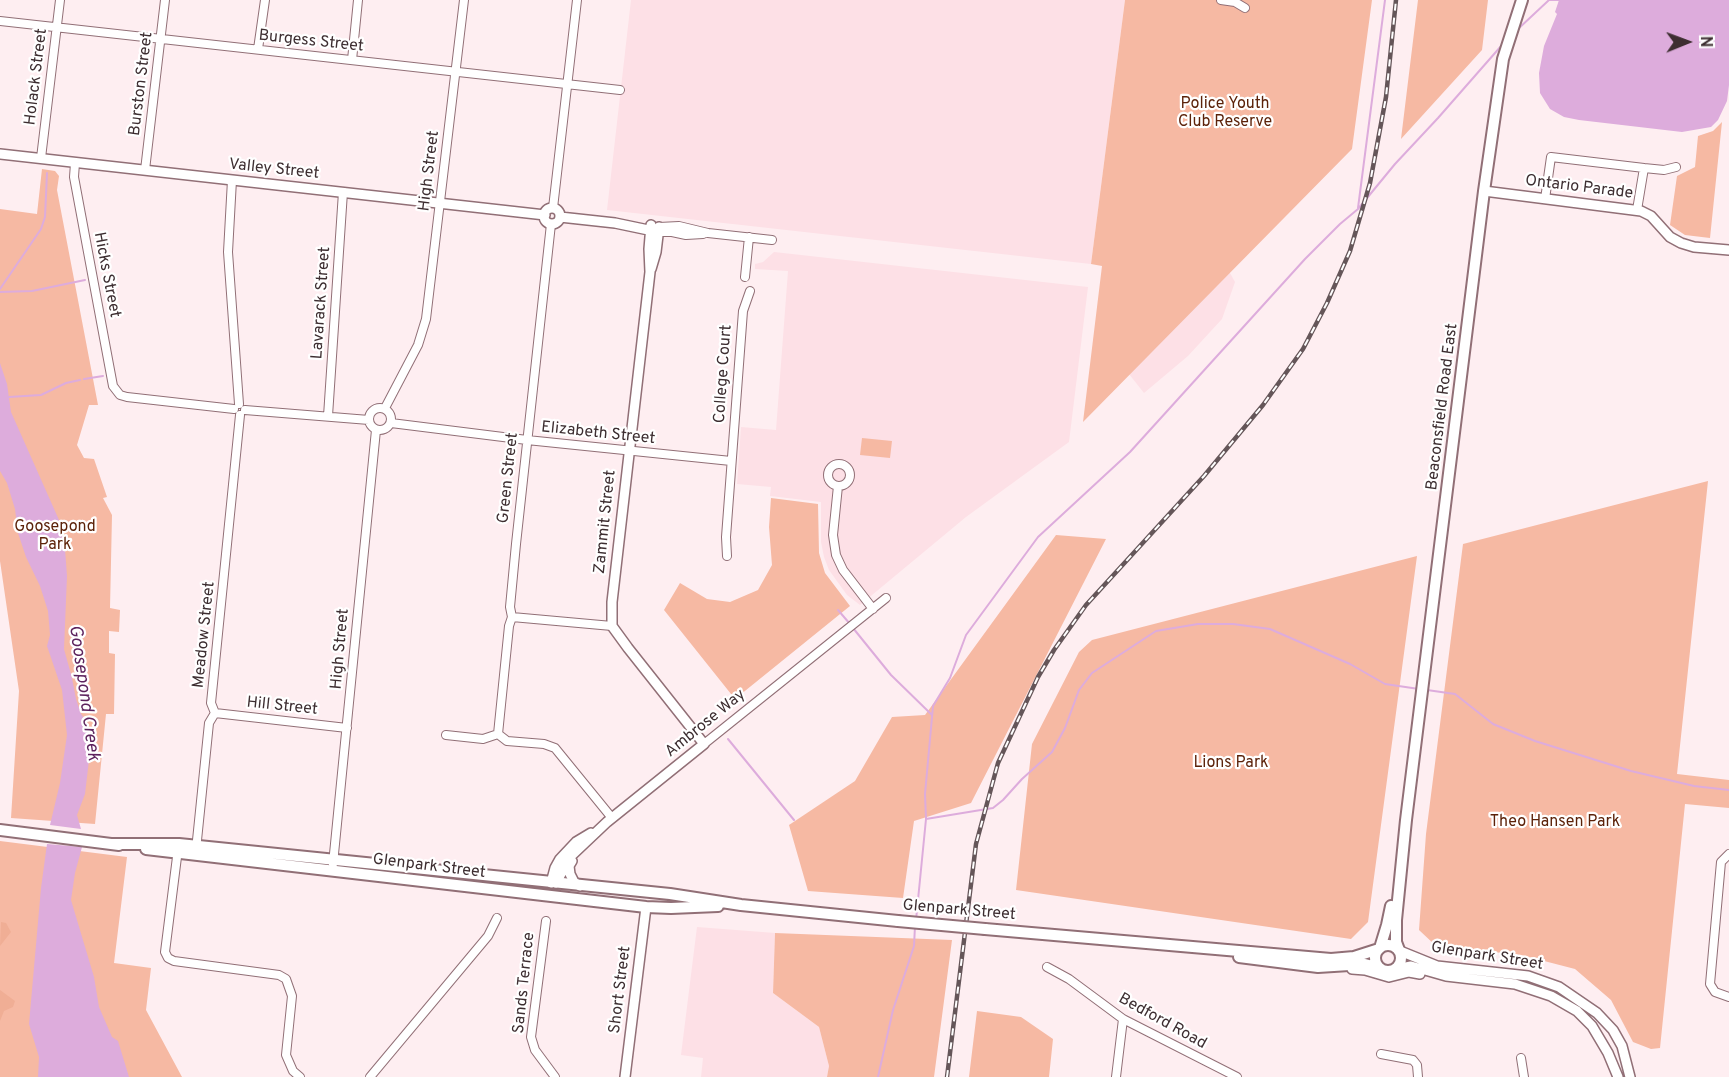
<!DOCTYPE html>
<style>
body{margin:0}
#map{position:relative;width:1729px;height:1077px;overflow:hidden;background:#feeef1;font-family:Overpass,sans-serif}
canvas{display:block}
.north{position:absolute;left:1657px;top:12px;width:60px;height:60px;-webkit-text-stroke:4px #fff;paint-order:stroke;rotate:89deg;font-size:16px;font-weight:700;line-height:24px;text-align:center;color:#3d2e31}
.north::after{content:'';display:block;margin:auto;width:21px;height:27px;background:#3d2e31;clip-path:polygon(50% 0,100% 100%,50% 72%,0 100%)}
</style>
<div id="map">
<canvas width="1729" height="1077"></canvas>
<div class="north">N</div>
</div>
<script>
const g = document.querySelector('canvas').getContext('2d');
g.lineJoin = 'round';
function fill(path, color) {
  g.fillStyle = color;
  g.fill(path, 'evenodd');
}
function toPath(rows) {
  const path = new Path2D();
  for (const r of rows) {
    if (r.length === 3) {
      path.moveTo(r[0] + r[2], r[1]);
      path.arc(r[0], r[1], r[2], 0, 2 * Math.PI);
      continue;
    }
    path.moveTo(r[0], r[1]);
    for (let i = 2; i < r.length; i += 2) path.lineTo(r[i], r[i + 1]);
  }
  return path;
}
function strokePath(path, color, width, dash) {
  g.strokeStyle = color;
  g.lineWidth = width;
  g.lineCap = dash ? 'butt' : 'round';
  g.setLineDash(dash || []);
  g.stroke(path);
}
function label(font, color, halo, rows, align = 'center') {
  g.font = font + ' Overpass,sans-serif';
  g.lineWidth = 4.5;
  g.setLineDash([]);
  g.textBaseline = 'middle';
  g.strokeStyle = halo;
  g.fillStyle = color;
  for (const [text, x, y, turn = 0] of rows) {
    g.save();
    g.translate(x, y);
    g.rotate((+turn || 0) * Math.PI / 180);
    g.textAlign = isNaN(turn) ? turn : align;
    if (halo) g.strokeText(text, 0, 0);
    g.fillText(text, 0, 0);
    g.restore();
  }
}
const built = toPath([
 [631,0,1125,0,1091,264,607,210],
 [774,252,1088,287,1069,442,966,517,860,605,847,595,829,570,824,557,821,542,821,502,770,496,771,487,737,484,741,427,776,430,788,271,755,269,755,264,763,262],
 [1225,264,1235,282,1222,319,1188,356,1144,393,1125,369],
 [697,927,775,933,773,993,819,1027,829,1066,827,1077,701,1077,703,1058,681,1055]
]);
const green = toPath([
 [1125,0,1372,0,1352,149,1083,422,1102,266,1091,264],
 [1418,0,1488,0,1482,50,1401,139],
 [1722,122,1710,238,1685,235,1670,225,1677,176,1695,167,1698,136,1713,131],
 [42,169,55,171,59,176,57,190,98,405,89,405,77,445,84,458,94,459,107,497,103,498,112,515,110,608,120,610,119,632,109,631,109,653,115,654,114,714,106,714,95,824,11,818,19,691,0,561,0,209,37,214],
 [862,438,892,441,890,458,860,455],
 [1708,481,1677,774,1729,780,1729,808,1685,804,1660,1048,1651,1049,1633,1042,1611,1000,1575,969,1521,955,1436,946,1419,930,1426,834,1463,544],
 [771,498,818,504,819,553,825,573,850,606,735,699,664,610,680,583,707,599,730,602,758,590,772,565,769,527],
 [1056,535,1106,539,971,803,914,821,903,898,808,891,789,825,855,781,892,717,925,715],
 [1417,556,1368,922,1351,939,1016,890,1032,744,1079,652,1092,640],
 [0,841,127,857,114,963,151,968,146,1010,182,1077,0,1077],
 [775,933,952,940,934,1077,827,1077,829,1066,819,1027,773,993],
 [977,1011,1021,1017,1053,1039,1049,1077,969,1077]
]);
const forest = toPath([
 [1,922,6,923,11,932,0,946],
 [0,990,15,1001,13,1007,4,1011,0,1021]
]);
const water = toPath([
 [1559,0,1729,0,1729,85,1727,101,1718,120,1711,127,1682,132,1579,120,1564,117,1550,109,1540,93,1539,73,1544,46,1557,14,1555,12],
 [0,363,7,384,11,412,59,520,65,549,67,576,64,649,72,678,76,699,81,714,87,722,91,743,85,794,77,815,81,829,50,825,60,783,67,735,62,690,47,646,50,635,48,611,40,586,26,557,18,533,15,509,7,483,0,471],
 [47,844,82,847,75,873,71,900,94,977,99,1007,112,1037,118,1041,129,1077,38,1077,39,1057,29,1024,41,888]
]);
const stream = toPath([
 [1518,29,1549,0,1559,0],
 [1358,208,1385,0],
 [0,289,41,229,45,217,47,173],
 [0,292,32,291,85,280],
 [84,379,103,376],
 [9,397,41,395,66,383,80,380],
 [838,610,850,624],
 [853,628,891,675,932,715],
 [1427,690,1455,694,1493,724,1535,741,1631,771,1694,786,1729,790],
 [728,739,794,820],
 [926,819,993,808,1003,800,1022,779,1052,752,1065,728,1079,690,1092,673,1156,631,1198,624,1233,624,1270,629,1350,664,1385,684,1419,689],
 [916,920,926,819,925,794,933,706,950,678,966,635,1038,537,1130,452,1305,259,1340,224,1358,209,1395,164,1438,118,1502,45],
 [878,1077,893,1010,914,946,915,926]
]);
const minor = toPath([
 [1221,0,1235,2,1245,8],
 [0,21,620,90],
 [258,49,265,0],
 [352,60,358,0],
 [41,158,60,0],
 [75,163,74,177,113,386,120,395,127,397,234,409],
 [1644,168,1664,170,1676,167],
 [145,170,165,0],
 [232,180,228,252,239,404],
 [1545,199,1551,157,1644,168,1637,210],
 [553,208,577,0],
 [659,227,679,226,708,233,772,240],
 [658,232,672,232,686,235,703,234],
 [745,277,749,237],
 [380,419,11],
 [385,408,418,345,426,319,464,0],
 [245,410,369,420],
 [328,416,343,192],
 [391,423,527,440,731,461],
 [839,475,11],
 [838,486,833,535,836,555,843,570,873,609],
 [727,556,726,537,743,311,750,291],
 [512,617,612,626],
 [215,713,347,728],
 [498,734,509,626,512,617,510,607,516,544,551,224],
 [446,735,483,739,498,734,507,741,544,744,555,748,612,818],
 [704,744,886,598],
 [178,849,165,952,168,958,174,961,279,975,286,979,292,996,286,1055,293,1071,300,1077],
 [196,850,209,723,215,713,211,703,240,415],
 [1729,854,1721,862,1710,984,1715,992,1729,997],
 [333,864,376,430],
 [546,921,531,1037,535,1050,555,1077],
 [1047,967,1069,979,1123,1019,1237,1077],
 [1381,1054,1413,1060,1417,1065,1418,1077],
 [1521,1058,1524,1077],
 [370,1077,488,936,497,918],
 [1116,1077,1123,1019]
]);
const tertiary = toPath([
 [0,154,545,215],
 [1484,191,1641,211,1651,216,1670,237,1681,243,1694,247,1729,250],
 [552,216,8],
 [560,217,615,223,658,232],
 [651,269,656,252,659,227],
 [572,861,569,866,570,874,574,882,580,886],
 [551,883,555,868,560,859,576,842,591,833],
 [556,883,570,857,607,822,704,744,628,648,612,626,612,602,650,272,649,249,651,225],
 [1400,951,1437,966,1528,976,1559,987,1597,1013,1613,1030,1622,1046,1630,1077],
 [1352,969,1365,970,1389,977,1409,972,1420,974],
 [1396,969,1411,966,1446,976,1515,984,1551,996,1577,1011,1592,1026,1608,1053,1618,1077],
 [625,1077,646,907]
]);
const secondary = toPath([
 [0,830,119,845],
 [113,844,179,844,670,894,741,905,898,921],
 [146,849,646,907,671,908,718,906],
 [985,929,1331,959,1354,957,1379,949],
 [1388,958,13],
 [1380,948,1387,925,1391,906],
 [1399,950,1396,942,1396,920,1406,820,1484,191,1503,59,1522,0],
 [1239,957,1318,967,1365,964,1380,968]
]);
const rail = toPath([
 [947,1077,976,844,998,763,1038,677,1054,650,1086,605,1204,476,1263,405,1303,349,1327,303,1350,251,1370,183,1386,97,1396,0]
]);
const secondaryBridge = toPath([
 [898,921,985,929]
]);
const streetNames = [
 ["Burgess Street",311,42,6],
 ["Holack Street",37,77,-83],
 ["Burston Street",142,84,-83],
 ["Valley Street",274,170,6],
 ["High Street",430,171,-83],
 ["Ontario Parade",1579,188,7],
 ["Hicks Street",106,275,79],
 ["Lavarack Street",322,303,-86],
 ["College Court",724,374,-86],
 ["Beaconsfield Road East",1443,407,-83],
 ["Elizabeth Street",598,434,6],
 ["Green Street",509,478,-84],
 ["Zammit Street",606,522,-84],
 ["Meadow Street",205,635,-84],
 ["High Street",341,649,-85],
 ["Hill Street",282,707,6],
 ["Ambrose Way",706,724,-39],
 ["Glenpark Street",429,867,7],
 ["Glenpark Street",959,911,5],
 ["Glenpark Street",1487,957,9],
 ["Sands Terrace",525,983,-84],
 ["Short Street",621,990,-83],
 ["Bedford Road",1162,1022,29]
];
const parkNames = [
 ["Police Youth",1225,105],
 ["Club Reserve",1225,123],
 ["Goosepond",55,528],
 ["Park",55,546],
 ["Lions Park",1231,764],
 ["Theo Hansen Park",1555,823]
];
const waterNames = [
 ["Goosepond Creek",83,693,82]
];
fill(built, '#fde0e6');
fill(green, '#f6b9a3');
fill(forest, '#f0ae95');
fill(water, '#ddacdc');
strokePath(stream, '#ddacdc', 2);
strokePath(minor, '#916f76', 10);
strokePath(tertiary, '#916f76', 12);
strokePath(secondary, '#916f76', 14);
strokePath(minor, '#fff', 8);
strokePath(tertiary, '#fff', 9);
strokePath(secondary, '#fff', 10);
strokePath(rail, '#655659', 4.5);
strokePath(rail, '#fff', 2, [7]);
strokePath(secondaryBridge, '#916f76', 14, []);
strokePath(secondaryBridge, '#fff', 10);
label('16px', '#3d2e31', '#fff', streetNames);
label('16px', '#5c2209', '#fff', parkNames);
label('italic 18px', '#5d235d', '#fff', waterNames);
</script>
